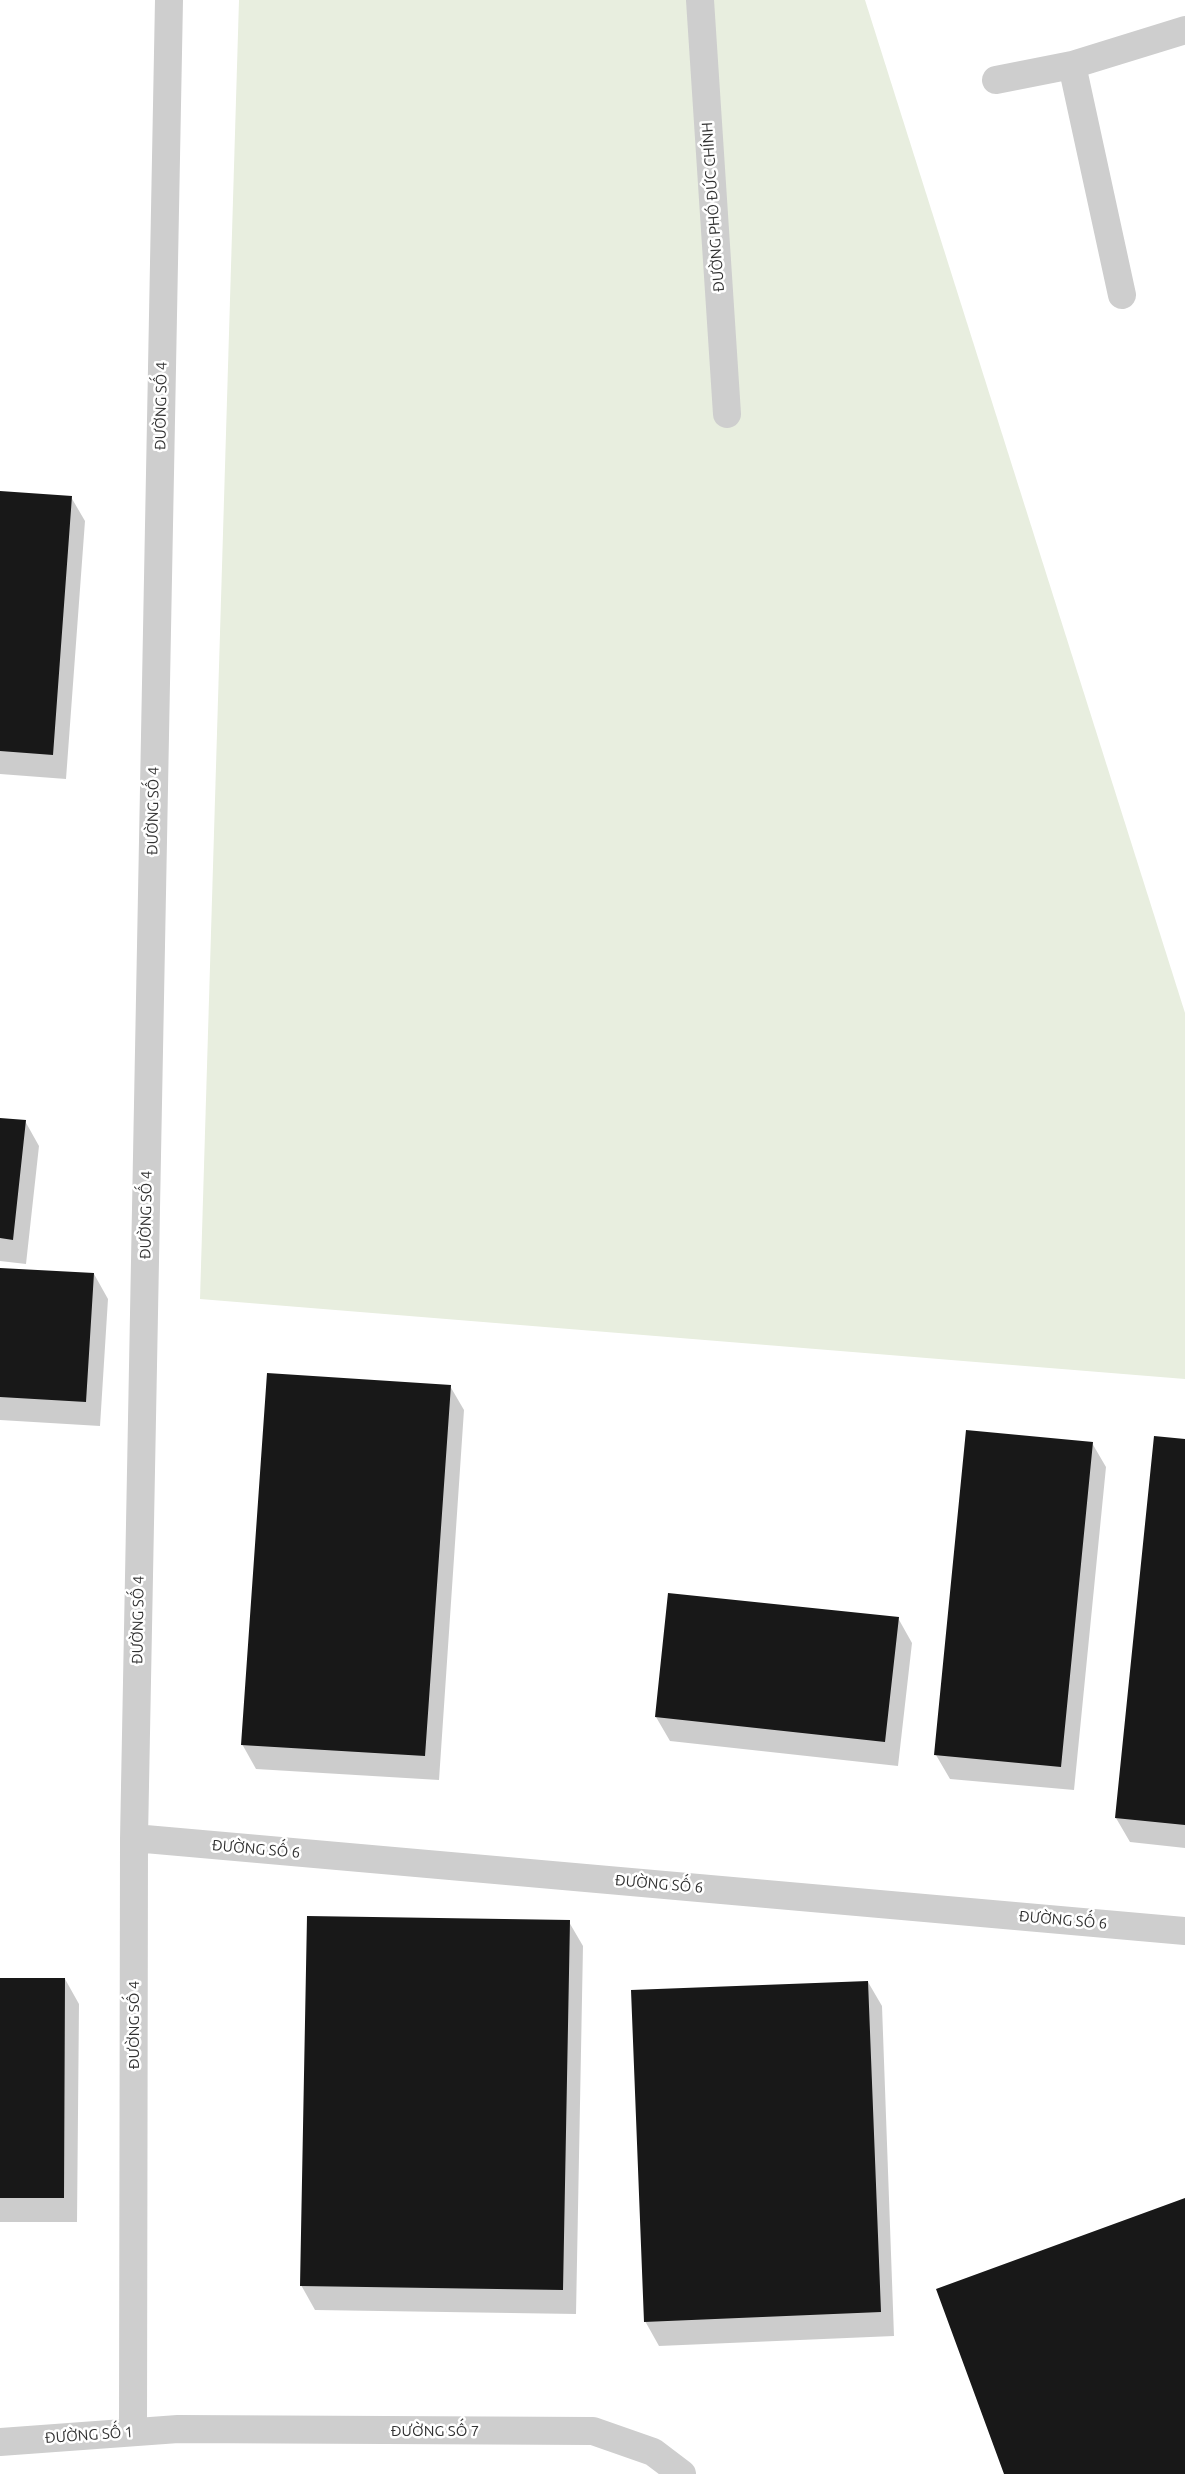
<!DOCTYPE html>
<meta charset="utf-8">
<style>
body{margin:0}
canvas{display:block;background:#fff}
</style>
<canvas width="1185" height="2474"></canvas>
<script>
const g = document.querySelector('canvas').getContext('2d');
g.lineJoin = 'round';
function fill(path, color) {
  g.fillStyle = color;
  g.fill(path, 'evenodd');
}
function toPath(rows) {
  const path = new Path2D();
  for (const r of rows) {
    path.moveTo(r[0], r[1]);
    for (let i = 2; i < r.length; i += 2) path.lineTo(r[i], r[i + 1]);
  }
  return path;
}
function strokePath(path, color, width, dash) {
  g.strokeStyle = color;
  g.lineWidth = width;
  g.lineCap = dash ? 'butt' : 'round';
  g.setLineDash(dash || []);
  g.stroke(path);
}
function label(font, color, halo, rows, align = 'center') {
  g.font = font + ' Ubuntu,sans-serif';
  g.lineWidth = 5;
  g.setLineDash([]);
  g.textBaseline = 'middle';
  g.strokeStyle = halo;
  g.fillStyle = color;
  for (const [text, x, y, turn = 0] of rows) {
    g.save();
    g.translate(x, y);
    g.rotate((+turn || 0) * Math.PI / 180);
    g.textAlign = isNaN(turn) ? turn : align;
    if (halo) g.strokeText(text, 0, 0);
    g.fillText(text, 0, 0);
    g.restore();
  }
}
const green = toPath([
 [239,0,865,0,1185,1013,1185,1379,200,1299]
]);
const shadow = toPath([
 [0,492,71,497,85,521,66,779,0,774],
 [0,1119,25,1121,39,1146,26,1264,0,1261],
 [0,1269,94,1274,108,1299,100,1426,0,1420],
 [450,1386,464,1410,439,1780,256,1769,242,1744],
 [1185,1440,1185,1848,1130,1842,1116,1818],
 [1092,1443,1106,1467,1074,1790,950,1779,936,1755],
 [898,1618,912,1643,898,1766,670,1741,656,1717],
 [569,1922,583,1946,576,2314,315,2310,301,2285],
 [0,1979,65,1979,79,2004,77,2222,0,2222],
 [868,1982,882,2006,894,2336,659,2346,645,2321]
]);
const building = toPath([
 [0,491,72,496,53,755,0,751],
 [0,1118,26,1120,13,1240,0,1238],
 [0,1268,94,1273,86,1402,0,1397],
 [267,1373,451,1385,425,1756,241,1745],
 [966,1430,1093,1442,1061,1767,934,1755],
 [1154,1436,1185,1439,1185,1825,1115,1818],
 [668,1593,899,1617,885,1742,655,1717],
 [307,1916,570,1920,563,2290,300,2286],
 [0,1978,65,1978,64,2198,0,2198],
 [868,1981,881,2312,644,2322,631,1990],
 [1185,2198,1185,2474,1004,2474,936,2289]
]);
const street = toPath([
 [700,0,727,414],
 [1072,65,1122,295],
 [996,80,1072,65,1185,30],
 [134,1838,1185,1931],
 [133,2431,134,1838,169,0],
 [0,2442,178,2429,593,2431,653,2452,682,2474]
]);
const streetNames = [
 ["ĐƯỜNG PHÓ ĐỨC CHÍNH",713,207,-94],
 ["ĐƯỜNG SỐ 4",161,406,-89],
 ["ĐƯỜNG SỐ 4",153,811,-89],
 ["ĐƯỜNG SỐ 4",146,1215,-89],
 ["ĐƯỜNG SỐ 4",138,1620,-89],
 ["ĐƯỜNG SỐ 6",256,1849,5],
 ["ĐƯỜNG SỐ 6",659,1884,5],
 ["ĐƯỜNG SỐ 6",1063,1920,5],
 ["ĐƯỜNG SỐ 4",134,2025,-90],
 ["ĐƯỜNG SỐ 7",435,2431],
 ["ĐƯỜNG SỐ 1",89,2435,-4]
];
fill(green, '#e8eedf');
fill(shadow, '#0003');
fill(building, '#181818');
strokePath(street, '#cecece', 28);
label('15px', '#313131', '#fff', streetNames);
</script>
